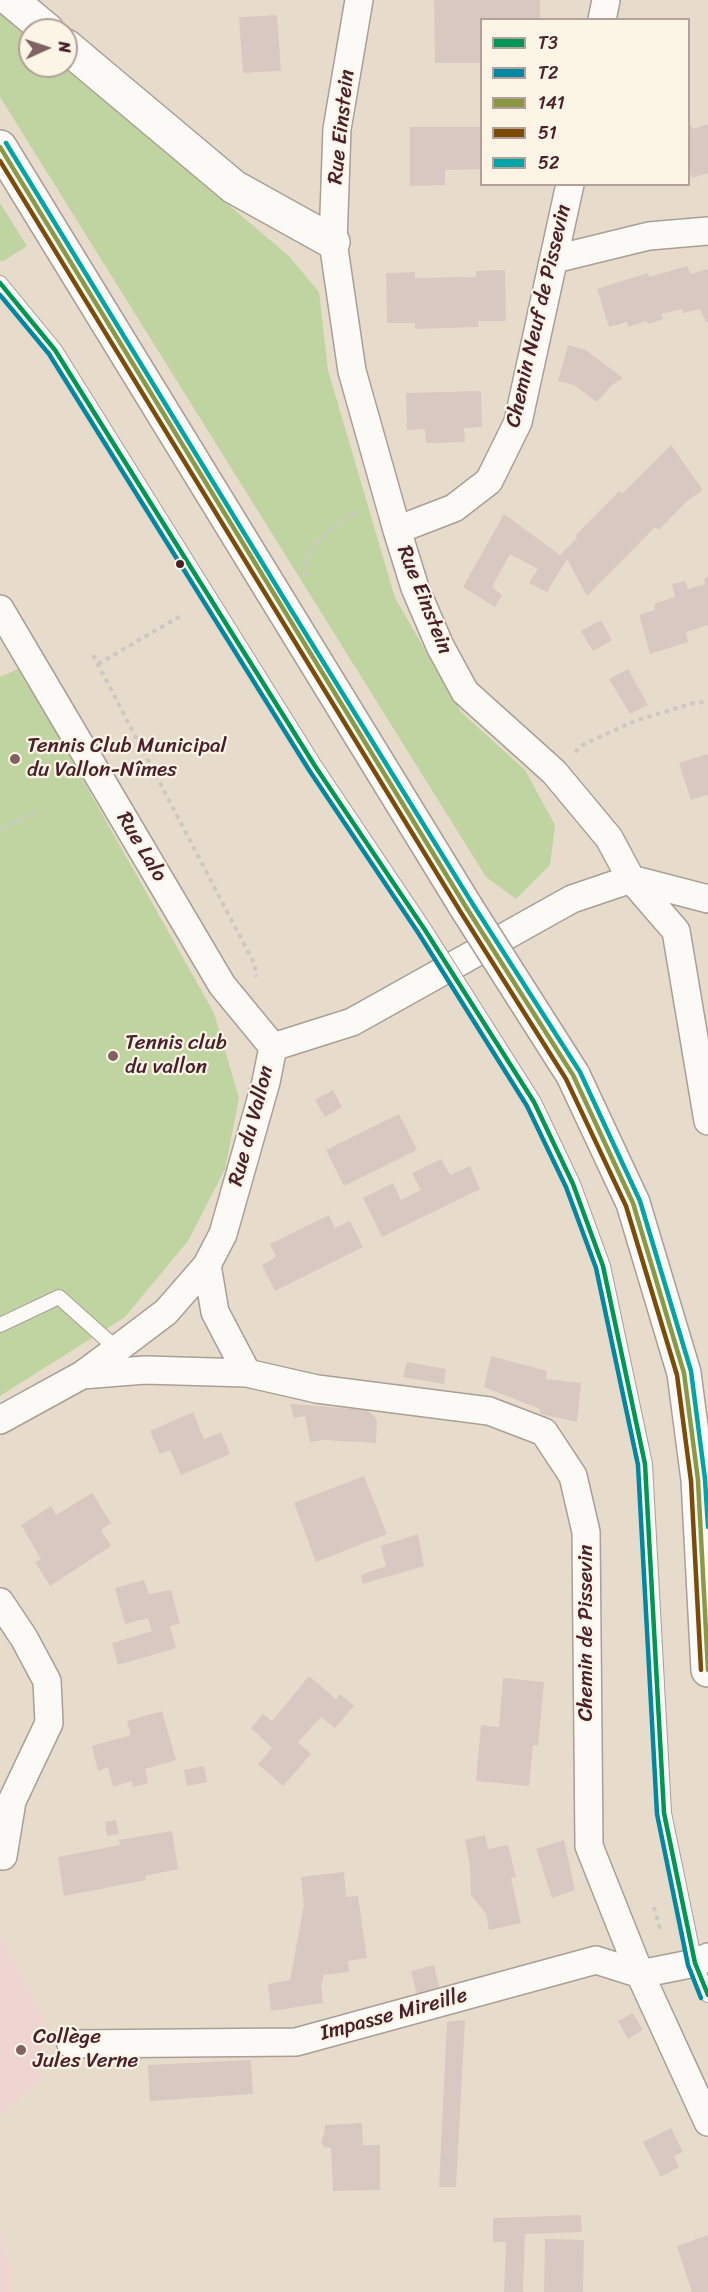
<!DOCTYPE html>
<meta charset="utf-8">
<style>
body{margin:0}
#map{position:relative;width:708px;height:2292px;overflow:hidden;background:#e7dccb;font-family:Sriracha,sans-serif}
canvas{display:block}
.legend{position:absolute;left:480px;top:18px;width:210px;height:168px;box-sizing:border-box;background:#fcf5e5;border:2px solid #b59f9b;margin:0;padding:8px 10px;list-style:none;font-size:18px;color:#4a1f2b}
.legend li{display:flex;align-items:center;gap:12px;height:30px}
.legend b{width:30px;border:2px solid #b59f9b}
.north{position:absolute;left:18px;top:18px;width:60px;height:60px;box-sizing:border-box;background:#fcf5e5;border:2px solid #b59f9b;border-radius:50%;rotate:87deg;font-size:16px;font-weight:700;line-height:24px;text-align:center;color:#4a1f2b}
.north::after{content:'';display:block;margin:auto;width:21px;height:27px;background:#816163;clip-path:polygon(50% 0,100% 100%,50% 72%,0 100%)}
</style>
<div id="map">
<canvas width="708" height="2292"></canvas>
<ul class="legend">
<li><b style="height:8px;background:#009654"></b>T3</li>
<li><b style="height:8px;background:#0088a3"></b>T2</li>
<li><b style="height:8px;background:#8b9945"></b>141</li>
<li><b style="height:8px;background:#7c4b08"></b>51</li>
<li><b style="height:8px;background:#01a5a6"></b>52</li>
</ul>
<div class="north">N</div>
</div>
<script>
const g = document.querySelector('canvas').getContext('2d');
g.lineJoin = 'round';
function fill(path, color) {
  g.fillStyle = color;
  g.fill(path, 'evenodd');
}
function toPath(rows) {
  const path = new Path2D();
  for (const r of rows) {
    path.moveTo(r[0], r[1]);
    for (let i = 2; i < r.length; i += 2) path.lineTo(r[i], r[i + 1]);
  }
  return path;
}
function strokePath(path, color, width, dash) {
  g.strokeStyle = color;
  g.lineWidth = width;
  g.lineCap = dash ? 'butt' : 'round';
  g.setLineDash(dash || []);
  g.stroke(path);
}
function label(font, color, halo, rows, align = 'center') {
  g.font = font + ' Sriracha,sans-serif';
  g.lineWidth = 4.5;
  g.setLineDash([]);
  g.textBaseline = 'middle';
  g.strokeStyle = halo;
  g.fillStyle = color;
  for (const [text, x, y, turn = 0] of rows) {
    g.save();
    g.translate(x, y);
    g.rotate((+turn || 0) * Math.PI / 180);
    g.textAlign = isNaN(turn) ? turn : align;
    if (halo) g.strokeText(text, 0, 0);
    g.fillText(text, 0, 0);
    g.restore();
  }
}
const built = toPath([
 [0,1935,44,2018,40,2081,0,2117],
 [0,2230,12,2275,12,2292,0,2292]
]);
const green = toPath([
 [0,12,30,38,30,66,64,66,289,256,319,292,328,370,395,598,461,712,525,770,555,825,550,865,516,899,486,877,0,97],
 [0,203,27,246,2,262,0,260],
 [20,668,214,1013,239,1098,225,1169,188,1241,125,1317,0,1396,0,677]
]);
const building = toPath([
 [434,0,540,0,540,20,482,20,482,63,435,63],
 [277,15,281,71,243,73,239,17],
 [708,124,708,173,692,178,691,174,688,174,688,126,691,125,693,129],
 [410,127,482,127,482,169,445,170,445,185,410,186],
 [687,266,691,274,708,269,708,322,706,322,700,309,683,313,682,309,661,314,663,319,648,324,646,321,628,327,627,322,609,327,597,289,648,273,649,277],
 [505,270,506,321,478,321,479,327,415,329,415,323,387,323,386,273,415,272,415,278,476,277,476,271],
 [568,345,586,350,623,378,612,385,597,402,574,385,558,381],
 [481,391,482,427,464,428,465,442,426,443,425,429,407,430,406,393],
 [671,445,703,490,687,501,659,530,655,527,587,596,567,559,547,592,529,583,538,569,510,554,492,587,502,595,495,607,463,587,504,514,560,555,577,538,575,536,619,491,622,494],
 [708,577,708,625,686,632,688,642,650,654,639,615,655,610,654,604,675,597,672,584,685,581,688,589,705,584,704,579],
 [601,620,612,640,593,651,581,631],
 [628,669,648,705,630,714,609,679],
 [708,754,708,795,691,800,679,763],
 [333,1090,342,1107,325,1117,315,1100],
 [399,1114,417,1150,344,1186,326,1150],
 [441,1159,450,1175,470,1166,480,1189,382,1237,363,1198,393,1183,401,1200,421,1190,412,1173],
 [329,1215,335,1228,350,1221,363,1247,275,1291,262,1265,276,1257,270,1244],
 [491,1356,547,1371,546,1379,581,1383,577,1422,540,1414,540,1409,484,1387],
 [407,1362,446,1369,444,1384,403,1377],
 [290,1404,367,1410,376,1418,377,1423,376,1443,323,1440,310,1442,305,1416,294,1418],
 [193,1412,204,1439,221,1432,230,1454,181,1475,170,1450,160,1454,150,1431],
 [364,1476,387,1534,316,1562,294,1503],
 [92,1493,111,1523,101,1530,111,1546,50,1586,35,1562,41,1559,21,1525,51,1506,56,1515],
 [418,1534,424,1566,363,1584,361,1575,386,1566,381,1546],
 [144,1580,149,1594,171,1590,180,1624,170,1626,176,1648,118,1665,112,1643,152,1631,148,1618,125,1624,115,1588],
 [309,1676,336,1699,340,1694,354,1706,335,1728,321,1717,298,1742,311,1754,283,1786,258,1764,272,1748,251,1728,263,1714,272,1721],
 [503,1678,544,1682,538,1746,533,1745,529,1786,476,1781,481,1725,499,1727],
 [162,1711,176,1760,145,1769,148,1783,133,1787,132,1781,113,1787,108,1767,98,1771,92,1746,131,1735,127,1721],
 [204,1766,207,1782,187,1786,184,1770],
 [116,1820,119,1834,107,1836,105,1822],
 [172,1831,178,1869,145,1876,146,1880,64,1896,58,1857,120,1845,119,1840],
 [485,1835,488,1849,508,1845,516,1877,511,1878,521,1923,489,1930,486,1914,471,1895,470,1866,465,1840],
 [564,1840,575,1890,552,1898,536,1849],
 [344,1872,346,1897,358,1896,367,1958,348,1961,349,1972,324,1975,321,1985,323,2003,271,2011,268,1984,290,1980,304,1905,301,1877],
 [434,1965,441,1994,418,2000,411,1971],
 [633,2013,643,2030,628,2039,618,2021],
 [465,2020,456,2187,439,2187,447,2022],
 [251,2060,253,2094,150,2101,148,2065],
 [362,2123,363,2145,380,2145,380,2190,333,2191,331,2148,324,2147,321,2142,324,2134,325,2125],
 [671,2128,683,2152,674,2156,679,2167,661,2177,643,2142],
 [581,2215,582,2232,525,2234,523,2292,504,2292,506,2242,493,2242,493,2218],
 [708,2235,708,2292,692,2292,677,2246],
 [545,2239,584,2240,583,2292,544,2292]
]);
const path = toPath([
 [305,576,306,557,329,530,360,509],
 [93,655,255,965,256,977],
 [98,664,182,615],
 [575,752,584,744,635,721,693,703,708,702],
 [0,829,35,812],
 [654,1907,661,1932]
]);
const service = toPath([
 [0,283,55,350,315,766,425,930],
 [534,1102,573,1184,603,1266,645,1464,664,1813,695,1963,708,1995],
 [0,1325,59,1297,117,1349]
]);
const minor = toPath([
 [359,0,337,129,333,242,352,371,397,530,415,588,440,646,465,692,554,772,609,838,631,879,676,931,708,1121],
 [602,20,606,0],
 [555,259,649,236,708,231],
 [397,530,454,508,489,481,518,422,570,184],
 [0,609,222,985,273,1047],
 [631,879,708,899],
 [273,1047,352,1022,572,899,631,879],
 [207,1265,215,1312,247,1373],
 [82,1375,145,1370,247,1373,317,1389,489,1411,544,1432,573,1476,586,1532,589,1846,640,1974,708,2122],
 [0,1420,82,1375,117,1349,166,1312,207,1265,223,1234,266,1082,273,1047],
 [0,1602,24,1638,47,1681,49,1723,12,1801,3,1856],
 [71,2044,296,2042,596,1960,640,1974,695,1963,708,1957]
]);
const secondary = toPath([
 [11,0,47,30],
 [66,46,234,187,333,242],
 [0,147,466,907],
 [573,1075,633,1203,684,1373,698,1480,708,1670]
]);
const serviceBridge = toPath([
 [425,930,534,1102]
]);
const secondaryBridge = toPath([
 [466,907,573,1075]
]);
const bus1 = toPath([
 [0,283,55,350,315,766,425,930,534,1102,573,1184,603,1266,645,1464,664,1813,695,1963,708,1995]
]);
const bus2 = toPath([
 [0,295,49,354,309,770,419,934,527,1106,566,1187,596,1268,638,1465,657,1814,688,1965,701,1998]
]);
const bus3 = toPath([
 [0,147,466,907,573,1075,633,1203,684,1373,698,1480,708,1670]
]);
const bus4 = toPath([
 [0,161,460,911,566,1079,626,1206,677,1375,691,1481,701,1670]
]);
const bus5 = toPath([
 [6,143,288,605,472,903,580,1072,640,1201,691,1371,705,1479,708,1527]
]);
const markers = [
 [180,564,5,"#4a1f2b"],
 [15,759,6,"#816163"],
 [113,1056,6,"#816163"],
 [21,2050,6,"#816163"]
];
const streetNames = [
 ["Rue Einstein",342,127,-84],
 ["Chemin Neuf de Pissevin",539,316,-77],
 ["Rue Einstein",424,600,68],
 ["Rue Lalo",141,847,59],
 ["Rue du Vallon",252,1126,-75],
 ["Chemin de Pissevin",587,1633,-90],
 ["Impasse Mireille",394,2015,-15]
];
const poiNames = [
 ["Tennis Club Municipal",27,747],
 ["du Vallon-Nîmes",27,771],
 ["Tennis club",125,1044],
 ["du vallon",125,1068],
 ["Collège",33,2038],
 ["Jules Verne",33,2062]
];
fill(built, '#efd5d2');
fill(green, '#bfd4a0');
fill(building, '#d9c8c1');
strokePath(service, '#aa9e96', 16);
strokePath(minor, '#aa9e96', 30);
strokePath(secondary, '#aa9e96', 36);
strokePath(path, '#cec8c5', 4, [4.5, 4.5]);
strokePath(service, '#fbfaf7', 14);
strokePath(minor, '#fbfaf7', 27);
strokePath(secondary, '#fbfaf7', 33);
strokePath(serviceBridge, '#aa9e96', 16, []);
strokePath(secondaryBridge, '#aa9e96', 36, []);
strokePath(serviceBridge, '#fbfaf7', 14);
strokePath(secondaryBridge, '#fbfaf7', 33);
strokePath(bus1, '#009654', 4.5);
strokePath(bus2, '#0088a3', 4.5);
strokePath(bus3, '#8b9945', 4.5);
strokePath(bus4, '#7c4b08', 4.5);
strokePath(bus5, '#01a5a6', 4.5);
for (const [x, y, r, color] of markers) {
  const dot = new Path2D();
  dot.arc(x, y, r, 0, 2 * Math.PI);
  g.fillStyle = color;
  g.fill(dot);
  strokePath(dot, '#fcf5e5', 2);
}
label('21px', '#4a1f2b', '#fcf5e5', streetNames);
label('21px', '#4a1f2b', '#fcf5e5', poiNames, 'left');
</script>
